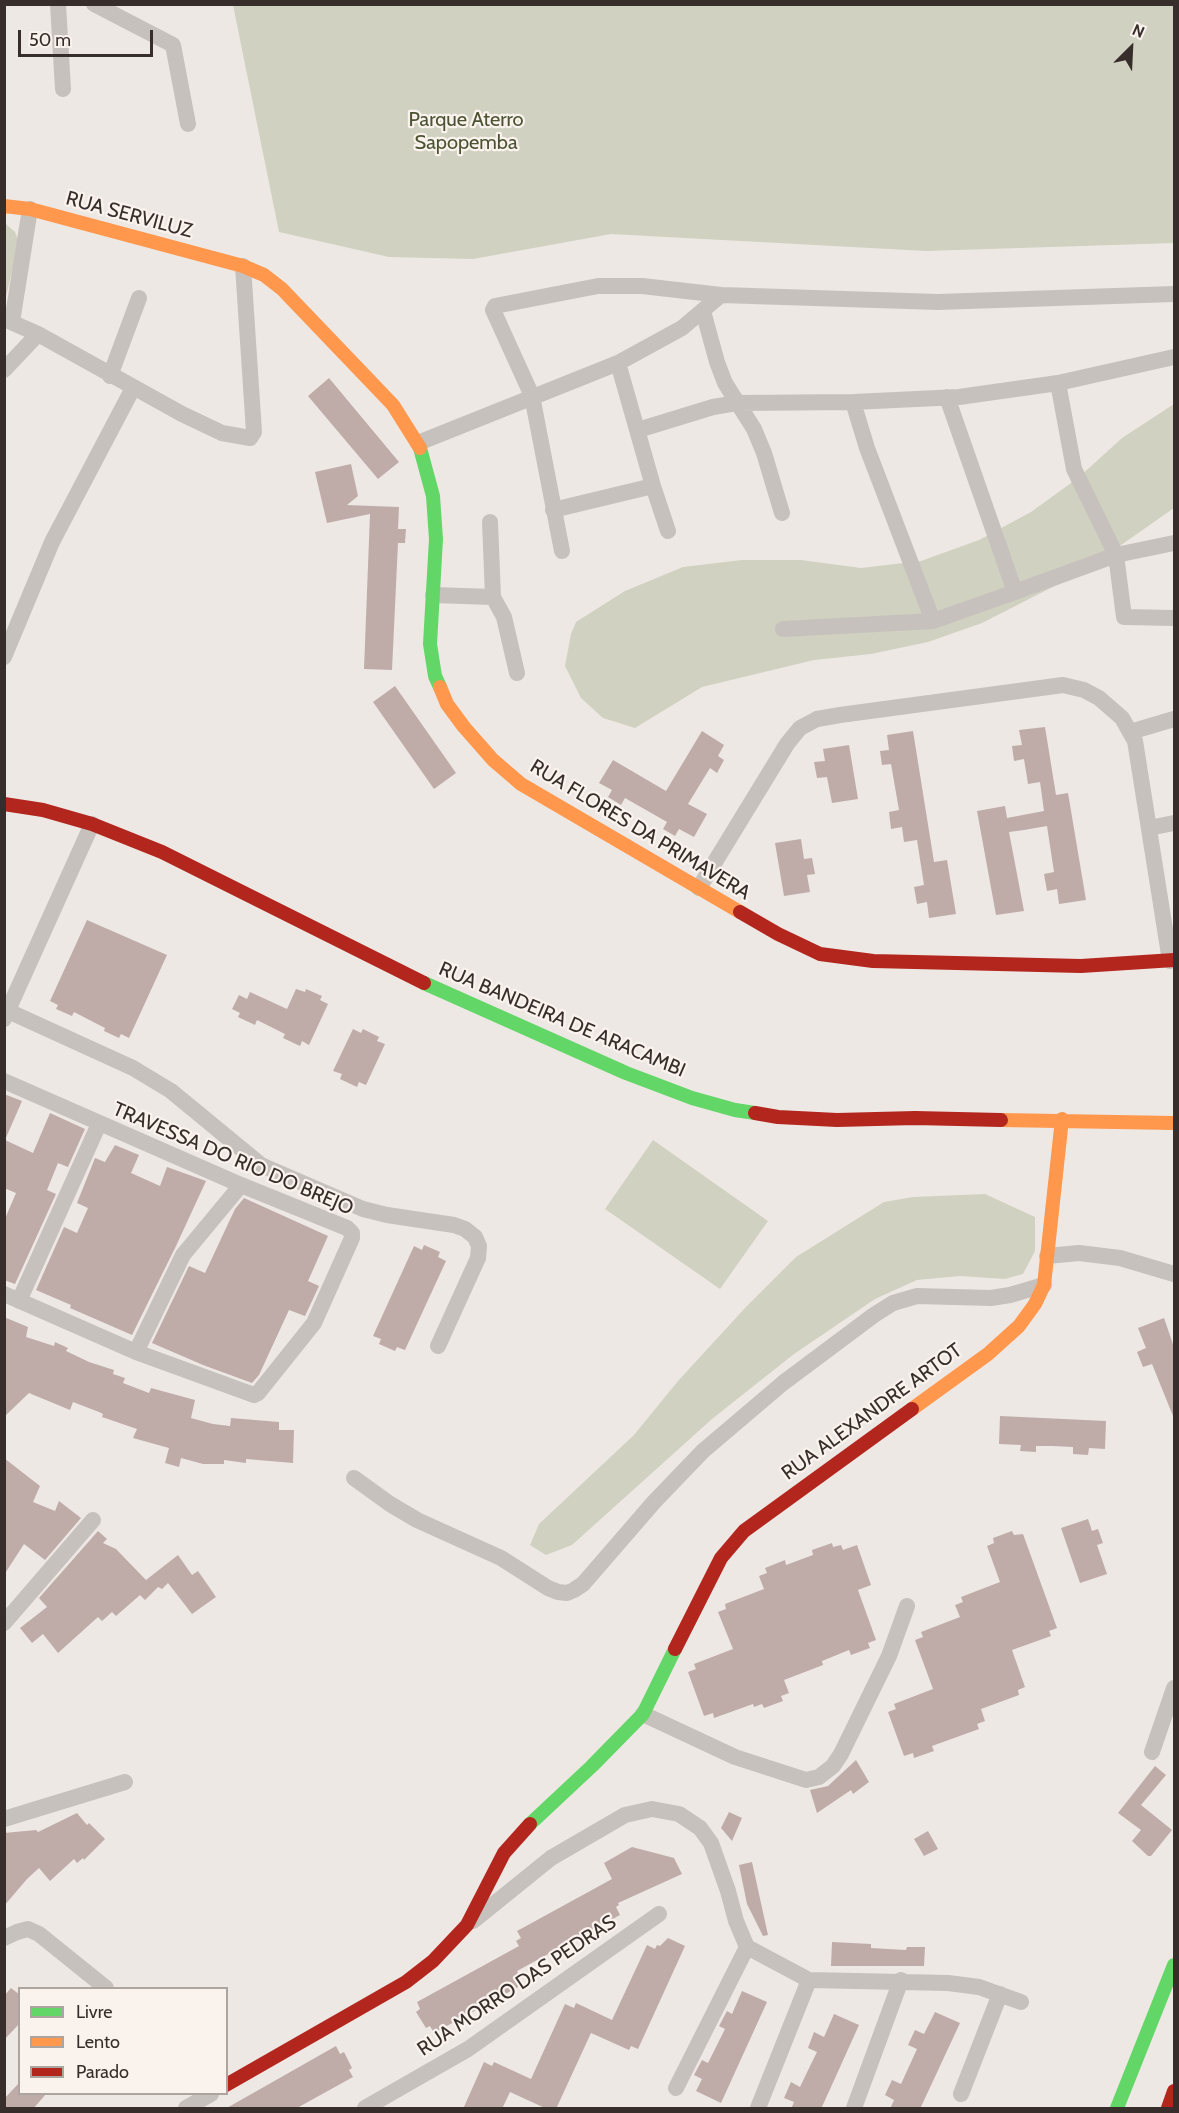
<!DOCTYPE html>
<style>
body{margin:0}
#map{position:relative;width:1179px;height:2113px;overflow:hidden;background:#eee8e4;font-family:Cabin,sans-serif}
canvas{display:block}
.frame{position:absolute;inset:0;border:6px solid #372e2b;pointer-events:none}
.legend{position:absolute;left:18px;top:1987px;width:210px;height:108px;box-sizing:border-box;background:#f9f2ed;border:2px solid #aba49f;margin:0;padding:8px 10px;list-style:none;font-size:18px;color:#372e2b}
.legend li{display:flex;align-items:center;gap:12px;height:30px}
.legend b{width:30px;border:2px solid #aba49f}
.north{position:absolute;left:1101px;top:18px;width:60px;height:60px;-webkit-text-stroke:4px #f9f2ed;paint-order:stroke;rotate:24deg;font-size:16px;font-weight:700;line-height:24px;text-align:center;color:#372e2b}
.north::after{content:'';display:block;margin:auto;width:21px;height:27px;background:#372e2b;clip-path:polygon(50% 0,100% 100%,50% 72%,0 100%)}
.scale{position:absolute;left:18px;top:30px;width:135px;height:27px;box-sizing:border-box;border:3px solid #372e2b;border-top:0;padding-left:8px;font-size:18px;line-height:21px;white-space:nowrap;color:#372e2b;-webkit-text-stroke:4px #f9f2ed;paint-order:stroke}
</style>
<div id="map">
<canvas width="1179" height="2113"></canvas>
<div class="frame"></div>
<ul class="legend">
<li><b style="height:8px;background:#63d668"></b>Livre</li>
<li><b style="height:8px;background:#ff974d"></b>Lento</li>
<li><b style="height:8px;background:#b3261e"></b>Parado</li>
</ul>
<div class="north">N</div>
<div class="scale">50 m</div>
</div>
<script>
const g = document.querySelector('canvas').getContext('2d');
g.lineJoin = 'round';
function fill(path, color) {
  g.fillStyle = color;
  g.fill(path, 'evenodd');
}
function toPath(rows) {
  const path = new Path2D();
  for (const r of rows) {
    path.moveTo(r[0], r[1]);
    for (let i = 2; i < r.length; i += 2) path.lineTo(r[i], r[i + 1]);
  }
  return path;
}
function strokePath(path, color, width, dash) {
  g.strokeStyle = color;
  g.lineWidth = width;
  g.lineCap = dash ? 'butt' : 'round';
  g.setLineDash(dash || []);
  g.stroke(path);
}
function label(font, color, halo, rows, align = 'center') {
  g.font = font + ' Cabin,sans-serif';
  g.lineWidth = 4.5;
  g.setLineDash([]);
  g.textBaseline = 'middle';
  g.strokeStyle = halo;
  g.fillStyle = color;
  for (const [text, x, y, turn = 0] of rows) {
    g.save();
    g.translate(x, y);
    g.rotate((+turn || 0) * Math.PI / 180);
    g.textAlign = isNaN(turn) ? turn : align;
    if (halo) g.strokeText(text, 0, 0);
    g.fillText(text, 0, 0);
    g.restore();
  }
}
const green = toPath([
 [233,5,1174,5,1174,243,926,251,611,234,473,259,389,257,279,232],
 [5,223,15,232,19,242,5,301],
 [1174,404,1174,508,1084,571,982,623,928,642,871,654,814,660,702,687,635,728,603,718,581,698,565,666,571,634,576,622,625,591,683,567,742,560,801,560,861,568,921,561,979,540,1031,512,1078,478,1122,438],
 [653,1140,768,1221,720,1289,605,1209],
 [985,1194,1035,1217,1035,1251,1023,1274,1005,1279,960,1276,917,1280,875,1299,794,1354,712,1419,572,1545,546,1555,530,1545,539,1524,634,1435,678,1381,745,1308,796,1257,884,1202,913,1197]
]);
const building = toPath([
 [329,378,399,462,378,479,308,396],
 [351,464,358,496,347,505,399,507,398,529,406,529,405,543,398,543,392,670,364,669,370,514,327,523,315,472],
 [395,686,456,773,434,789,373,702],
 [1045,727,1056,795,1068,793,1086,900,1059,904,1057,889,1047,891,1044,874,1054,872,1047,826,1024,830,1009,832,1024,911,996,915,977,811,1005,806,1007,818,1044,811,1040,782,1028,784,1024,759,1014,761,1012,746,1022,745,1019,730],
 [702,731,724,745,718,756,724,760,717,773,710,768,688,804,707,814,694,837,679,829,675,836,663,829,667,822,625,798,621,805,608,797,612,790,599,783,613,760,666,791],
 [913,731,934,862,947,860,956,914,929,918,927,902,917,904,914,887,924,885,917,840,904,842,902,827,891,829,889,812,899,810,891,764,882,765,880,751,889,750,887,735],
 [849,745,858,799,832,803,827,777,817,778,814,762,825,761,823,749],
 [801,839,804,859,812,858,815,874,807,875,810,892,784,896,775,843],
 [87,920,167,955,129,1038,121,1034,119,1038,104,1031,105,1028,74,1012,72,1016,56,1009,58,1005,50,1001],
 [296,989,305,992,306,989,322,996,320,1000,328,1004,309,1045,302,1041,300,1046,283,1038,285,1034,257,1020,255,1025,238,1017,240,1013,232,1009,239,995,247,999,250,992,287,1009],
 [353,1029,361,1033,363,1029,379,1037,377,1041,385,1044,366,1085,359,1082,357,1087,340,1079,342,1074,333,1071],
 [4,1094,22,1101,5,1140,33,1153,50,1113,85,1129,68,1167,58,1163,47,1190,56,1194,15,1284,4,1280,4,1221,16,1193,4,1188],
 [115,1145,139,1155,131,1173,160,1186,167,1167,206,1181,176,1246,132,1335,70,1308,71,1305,36,1290,64,1227,77,1233,88,1208,77,1203,95,1158,105,1162],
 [244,1198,328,1236,308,1281,319,1286,305,1316,289,1310,259,1375,252,1383,203,1365,152,1343,189,1266,205,1273,235,1209],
 [424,1245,440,1252,438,1257,446,1261,405,1350,397,1347,395,1351,379,1344,381,1339,373,1336,414,1246,422,1250],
 [4,1317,28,1327,26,1337,54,1346,55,1342,68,1348,66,1351,89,1362,114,1370,113,1374,125,1378,123,1383,149,1393,151,1388,195,1400,191,1418,213,1424,230,1426,231,1418,279,1422,279,1430,294,1430,293,1463,246,1459,246,1463,224,1460,224,1464,203,1464,181,1458,179,1467,165,1463,169,1448,133,1438,137,1429,102,1417,103,1414,99,1412,73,1402,70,1410,29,1393,4,1417],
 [1164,1318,1174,1347,1174,1416,1173,1416,1152,1364,1143,1367,1137,1352,1146,1348,1138,1328],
 [1000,1416,1106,1421,1105,1449,1089,1448,1088,1455,1073,1454,1073,1447,1052,1446,1036,1446,1036,1452,1020,1451,1021,1445,999,1444],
 [4,1458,40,1486,33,1502,55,1511,59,1501,81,1518,45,1560,24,1544,4,1575],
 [1088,1519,1092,1531,1098,1529,1103,1543,1097,1545,1107,1574,1080,1583,1061,1528],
 [98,1531,107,1539,103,1543,116,1549,146,1580,178,1555,192,1575,198,1571,216,1597,192,1614,168,1583,162,1589,158,1587,145,1600,140,1595,116,1616,112,1612,102,1621,98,1617,58,1653,43,1634,32,1643,20,1628,47,1607,39,1598],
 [1012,1531,1014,1535,1023,1534,1057,1628,1049,1631,1051,1636,1012,1650,1025,1687,1018,1690,1019,1695,981,1709,985,1721,977,1724,979,1729,932,1746,934,1751,914,1758,913,1753,904,1756,888,1712,896,1709,894,1704,933,1689,915,1640,923,1637,921,1632,960,1617,955,1605,963,1602,961,1597,1000,1582,987,1546,994,1543,993,1538],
 [832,1543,833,1547,841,1545,843,1550,857,1545,871,1585,858,1590,876,1640,868,1643,870,1648,851,1655,849,1650,822,1661,823,1665,784,1680,789,1693,781,1696,783,1701,764,1708,762,1704,754,1707,753,1704,714,1718,713,1713,704,1716,688,1672,696,1669,694,1664,733,1649,718,1612,726,1609,725,1604,764,1589,759,1576,767,1573,765,1568,785,1560,786,1565,813,1555,812,1550],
 [856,1760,869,1782,853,1794,851,1790,817,1813,810,1790,828,1786],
 [1155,1766,1166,1775,1141,1805,1172,1830,1151,1856,1148,1856,1132,1841,1141,1830,1118,1813],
 [729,1812,742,1818,732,1841,721,1828],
 [77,1813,87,1825,89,1823,105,1839,84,1860,83,1858,77,1863,74,1859,50,1881,39,1868,27,1879,4,1906,4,1833,36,1830,38,1832],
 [928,1831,938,1849,924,1856,914,1839],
 [632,1847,674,1858,682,1874,618,1903,619,1905,616,1907,620,1915,517,1971,519,1976,516,1978,520,1986,434,2033,430,2026,426,2028,416,2012,420,2009,417,2002,519,1946,516,1941,521,1938,517,1931,612,1879,604,1863],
 [752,1862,768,1935,763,1936,747,1904,739,1865],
 [668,1938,685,1946,638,2049,631,2046,629,2050,591,2033,556,2109,547,2109,510,2092,502,2109,463,2109,484,2062,492,2066,494,2062,531,2079,565,2004,574,2008,576,2003,612,2020,647,1945,655,1949,657,1945,660,1946],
 [832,1942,871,1944,871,1948,906,1950,907,1947,925,1947,924,1966,831,1966],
 [11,1988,20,1995,20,2023,4,2040,4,1996],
 [742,1991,767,2002,721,2103,696,2091,702,2079,694,2075,702,2060,708,2063,725,2029,719,2026,727,2011,732,2014],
 [935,2012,960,2023,920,2109,890,2109,894,2100,885,2095,892,2080,901,2084,917,2049,908,2045,915,2030,924,2034],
 [834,2014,859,2025,836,2076,821,2109,791,2109,794,2102,784,2098,791,2082,800,2087,811,2064,817,2052,808,2048,814,2032,824,2037],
 [336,2046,340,2054,344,2052,352,2068,349,2070,353,2077,297,2108,225,2109],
 [20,2082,20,2094,46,2094,33,2109,4,2109,4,2099]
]);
const street = toPath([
 [58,4,63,89],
 [94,4,173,45,188,124],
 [703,311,717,362,725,383,754,429,764,453,782,513],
 [4,319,38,334,182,414,222,433,250,438,254,432,243,266],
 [12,322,30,209],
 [618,363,653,486,668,531],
 [4,370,38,334],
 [110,376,139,298],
 [853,402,867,448,933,621],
 [638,430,713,407,737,403,853,402,959,397,1058,383,1174,357],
 [418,443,618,363,682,328,721,295],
 [553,510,653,486],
 [1174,543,1116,555,1124,617,1174,618],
 [562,551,532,396,493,310,495,306,598,286,642,286,721,295,938,302,1174,294],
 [1015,592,1116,555,1074,469,1058,383],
 [433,595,493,597,490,522],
 [493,597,504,617,517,673],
 [783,629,933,621,1015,592,947,397],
 [4,657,52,542,133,388],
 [1130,732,1174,719],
 [1149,828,1174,823],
 [699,888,787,744,800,728,817,719,840,715,1063,685,1084,690,1099,698,1122,718,1135,741,1170,961],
 [8,1011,133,1068,171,1091,261,1165,363,1209,387,1215,454,1225,465,1229,475,1237,479,1246,478,1258,438,1346],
 [4,1019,92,824],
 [4,1081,241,1185,347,1228,352,1233,352,1238,314,1323,258,1393,254,1395,136,1352,4,1294],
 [1047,1256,1079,1253,1120,1258,1174,1274],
 [19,1301,99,1124],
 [136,1352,183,1255,241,1185],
 [354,1478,390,1504,417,1520,501,1558,548,1588,558,1592,567,1593,574,1590,583,1584,654,1502,703,1451,783,1383,874,1315,893,1303,917,1296,991,1298,1010,1295,1044,1285],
 [4,1623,93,1520],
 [643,1714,735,1757,806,1780,819,1777,833,1766,841,1754,889,1656,907,1606],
 [1152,1752,1174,1688],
 [4,1819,125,1782],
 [473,1921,551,1858,625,1815,652,1809,679,1814,700,1828,711,1843,728,1891,736,1921,747,1947,809,1980,948,1983,979,1987,1021,2002],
 [4,1938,17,1932,28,1929,39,1934,106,1988],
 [676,2088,747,1947],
 [961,2094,1000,1994],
 [186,2108,211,2094],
 [365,2108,468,2049,659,1914],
 [758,2108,809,1980],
 [854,2108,901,1980]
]);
const fast = toPath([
 [420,448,433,496,436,539,430,644,435,676,440,687],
 [424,983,626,1073,692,1098,735,1110,755,1113],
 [530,1824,592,1766,643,1714,675,1649],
 [1117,2108,1174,1965]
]);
const slow = toPath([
 [4,206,30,209,243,266,264,275,282,289,393,405,420,448],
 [440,687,447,704,464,727,493,760,521,784,740,912],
 [1001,1120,1174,1123],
 [912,1409,988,1354,1019,1326,1035,1304,1044,1285,1062,1119]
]);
const jam = toPath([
 [4,804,43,810,92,824,162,852,424,983],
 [740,912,778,934,820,954,873,961,1081,966,1174,960],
 [755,1113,778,1117,837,1120,915,1118,1001,1120],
 [675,1649,721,1558,744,1531,912,1409],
 [226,2085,406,1982,433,1961,467,1925,504,1853,530,1824],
 [1168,2108,1174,2091]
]);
const parkNames = [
 ["Parque Aterro",466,120],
 ["Sapopemba",466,143]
];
const streetNames = [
 ["RUA SERVILUZ",129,215,15],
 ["RUA FLORES DA PRIMAVERA",640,830,31],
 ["RUA BANDEIRA DE ARACAMBI",562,1020,23],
 ["TRAVESSA DO RIO DO BREJO",233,1159,23],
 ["RUA ALEXANDRE ARTOT",872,1412,-36],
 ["RUA MORRO DAS PEDRAS",517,1986,-34]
];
fill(green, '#d0d1c0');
fill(building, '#bfaca8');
strokePath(street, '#c7c1bd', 16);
strokePath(fast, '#63d668', 14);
strokePath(slow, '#ff974d', 14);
strokePath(jam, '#b3261e', 14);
label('20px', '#4b5332', '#f9f2ed', parkNames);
label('20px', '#372e2b', '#f9f2ed', streetNames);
</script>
